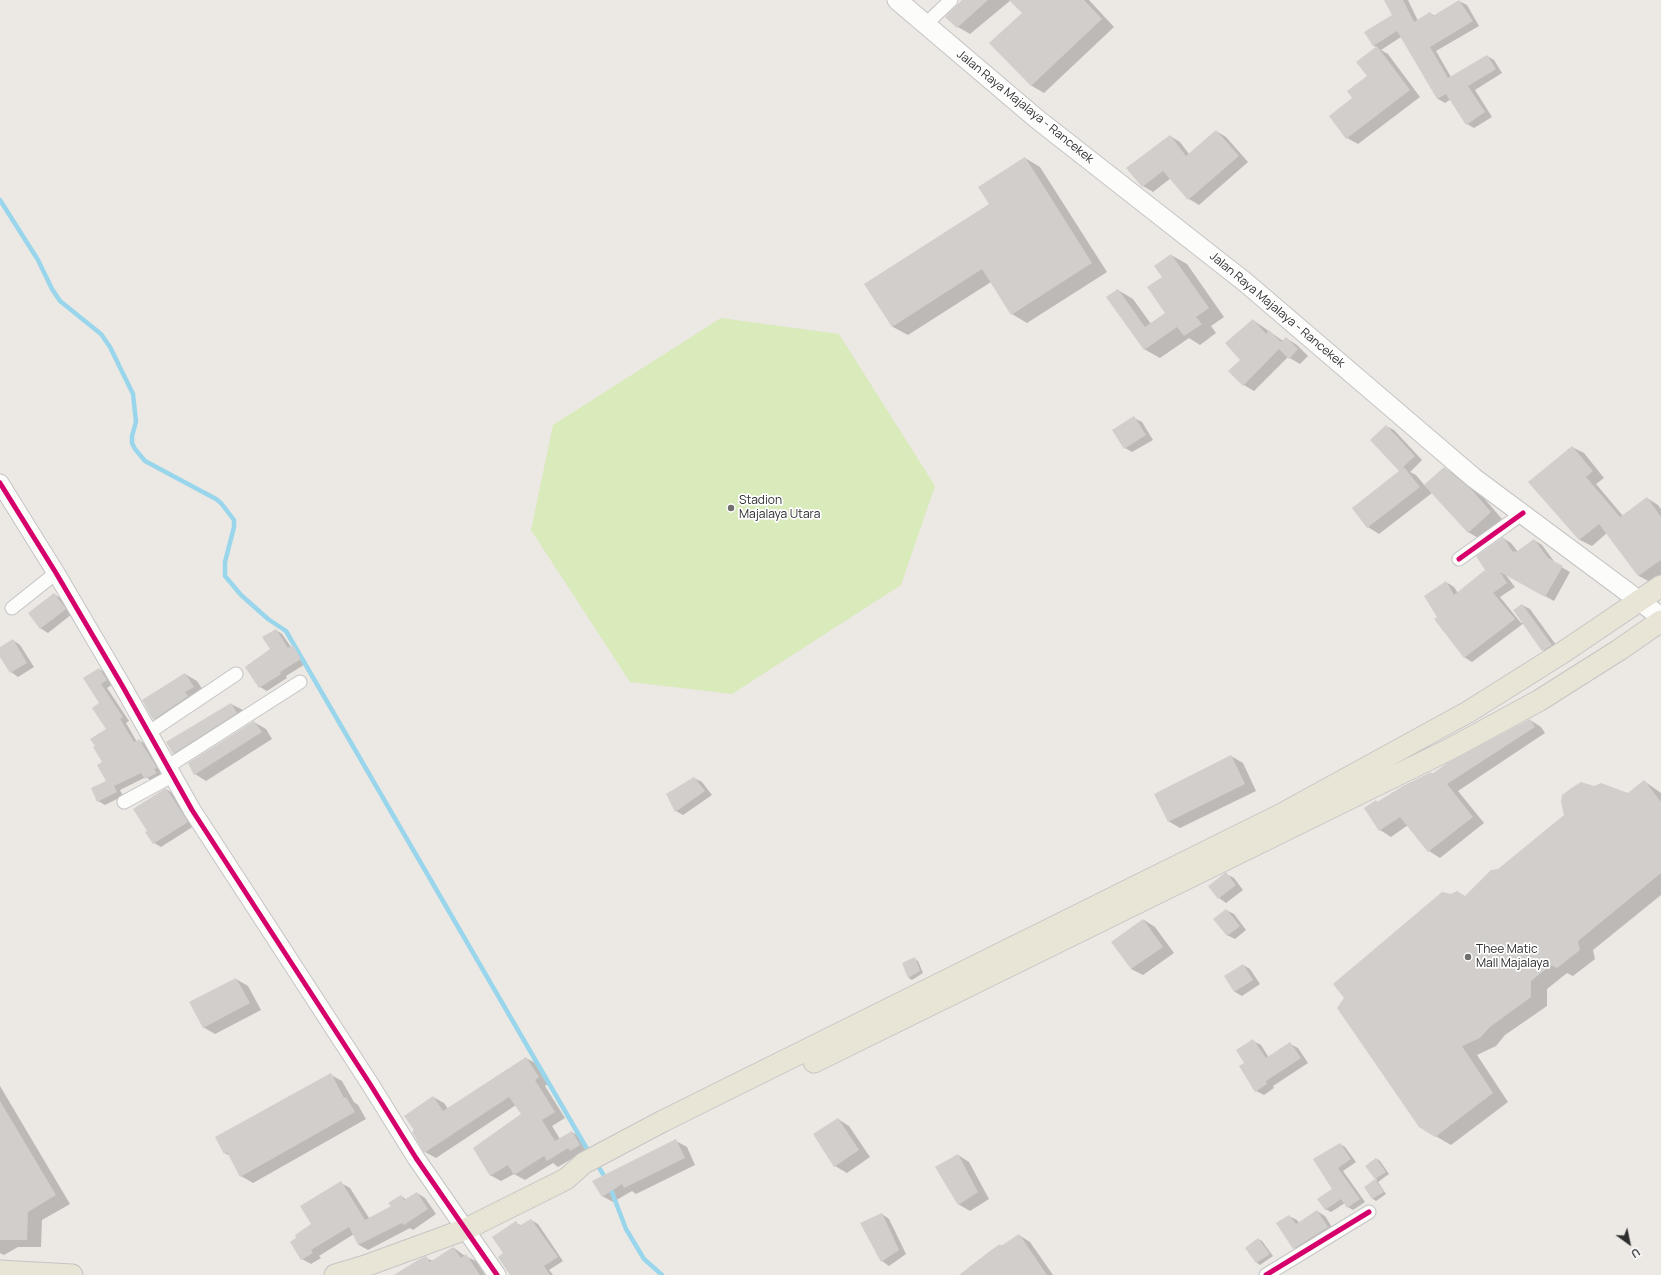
<!DOCTYPE html>
<style>
body{margin:0}
#map{position:relative;width:1661px;height:1275px;overflow:hidden;background:#ece8e4;font-family:Manrope,sans-serif}
canvas{display:block}
.north{position:absolute;left:1609px;top:1223px;width:40px;height:40px;-webkit-text-stroke:3px #fff;paint-order:stroke;rotate:147deg;font-size:11px;font-weight:700;line-height:16px;text-align:center;color:#2e2e2e}
.north::after{content:'';display:block;margin:auto;width:14px;height:18px;background:#2e2e2e;clip-path:polygon(50% 0,100% 100%,50% 72%,0 100%)}
</style>
<div id="map">
<canvas width="1661" height="1275"></canvas>
<div class="north">U</div>
</div>
<script>
const g = document.querySelector('canvas').getContext('2d');
g.lineJoin = 'round';
function fill(path, color) {
  g.fillStyle = color;
  g.fill(path, 'evenodd');
}
function toPath(rows) {
  const path = new Path2D();
  for (const r of rows) {
    path.moveTo(r[0], r[1]);
    for (let i = 2; i < r.length; i += 2) path.lineTo(r[i], r[i + 1]);
  }
  return path;
}
function strokePath(path, color, width, dash) {
  g.strokeStyle = color;
  g.lineWidth = width;
  g.lineCap = dash ? 'butt' : 'round';
  g.setLineDash(dash || []);
  g.stroke(path);
}
function label(font, color, halo, rows, align = 'center') {
  g.font = font + ' Manrope,sans-serif';
  g.lineWidth = 3.5;
  g.setLineDash([]);
  g.textBaseline = 'middle';
  g.strokeStyle = halo;
  g.fillStyle = color;
  for (const [text, x, y, turn = 0] of rows) {
    g.save();
    g.translate(x, y);
    g.rotate((+turn || 0) * Math.PI / 180);
    g.textAlign = isNaN(turn) ? turn : align;
    if (halo) g.strokeText(text, 0, 0);
    g.fillText(text, 0, 0);
    g.restore();
  }
}
const pitch = toPath([
 [721,318,839,334,935,486,901,585,732,694,630,682,531,530,553,425]
]);
const shadow = toPath([
 [964,0,1089,0,1114,27,1044,93,1032,86,991,43,1023,13,1011,0,970,34,958,27],
 [1385,0,1408,0,1418,21,1430,13,1435,16,1459,1,1467,5,1479,26,1436,51,1451,77,1487,56,1494,60,1502,73,1475,90,1492,117,1474,128,1467,124,1451,99,1445,103,1438,99,1401,37,1381,50,1388,54,1420,97,1358,144,1347,138,1353,98,1368,76,1377,47,1374,46,1366,33,1393,15],
 [1216,131,1226,137,1248,162,1199,205,1189,199,1171,178,1153,192,1143,186,1170,136,1180,142,1189,154],
 [1025,158,1040,167,1107,272,1027,323,1012,314,991,282,908,335,893,327,866,285,990,205],
 [1171,255,1187,264,1224,317,1211,326,1216,333,1200,345,1189,338,1160,358,1144,349,1118,290,1133,299,1151,324,1167,313,1164,277],
 [1253,320,1283,341,1286,338,1297,345,1308,356,1300,364,1288,357,1254,391,1244,385,1241,360],
 [1134,418,1142,422,1153,440,1132,452,1125,448],
 [1386,426,1394,430,1422,460,1410,472,1416,475,1425,486,1444,468,1456,475,1483,497,1502,519,1480,539,1468,532,1432,493,1379,534,1368,527,1401,471],
 [1572,447,1584,453,1604,478,1596,484,1623,516,1647,498,1658,505,1661,509,1661,575,1650,582,1639,576,1607,533,1592,546,1580,540,1530,482],
 [1503,538,1511,543,1518,552,1534,540,1542,545,1556,564,1570,572,1554,601,1505,574,1515,587,1500,597,1521,623,1523,622,1522,605,1530,609,1559,649,1551,655,1543,650,1524,623,1472,662,1464,657,1439,617,1446,582,1454,587,1458,593,1486,571],
 [54,594,62,599,72,614,48,633,40,628],
 [276,630,282,634,291,647,293,646,299,650,307,663,286,676,287,678,267,691,260,687,246,667,272,650],
 [13,640,20,645,34,667,18,677,11,672,0,655,0,648],
 [99,669,106,673,113,684,107,688,129,721,126,723,137,742,139,740,145,744,163,771,160,773,163,777,153,782,146,777,120,790,123,796,105,805,98,801,107,781,104,762,108,730,100,703],
 [185,674,197,681,205,693,165,726,154,719],
 [231,704,243,710,248,719,185,760,174,753],
 [1530,720,1541,727,1545,733,1458,791,1484,823,1440,858,1429,851,1408,825,1391,837,1380,830,1376,801,1379,803,1431,773,1433,774],
 [254,722,266,729,272,739,206,781,195,774],
 [1231,756,1243,763,1256,791,1180,828,1168,821],
 [694,778,702,782,712,795,683,815,676,811],
 [1644,781,1661,793,1661,895,1593,950,1595,959,1573,976,1567,973,1547,989,1547,1006,1505,1035,1496,1046,1477,1055,1508,1102,1451,1145,1420,1127,1466,897,1498,870,1628,794],
 [166,789,174,794,194,826,161,847,154,843],
 [1226,874,1234,878,1243,890,1226,903,1219,898],
 [1226,910,1234,914,1246,930,1235,939,1227,935],
 [1144,920,1155,927,1174,953,1143,975,1131,969],
 [914,959,918,961,923,973,912,980,909,978,903,964],
 [1243,965,1250,969,1260,984,1242,996,1235,992,1225,977],
 [236,979,248,986,261,1010,215,1034,203,1027],
 [1253,1041,1261,1045,1269,1058,1290,1044,1298,1048,1308,1063,1273,1086,1274,1088,1264,1095,1256,1091,1246,1063],
 [526,1058,537,1064,549,1083,545,1086,565,1118,552,1126,560,1139,572,1132,582,1138,590,1151,581,1156,578,1155,558,1167,553,1163,525,1180,514,1174,501,1181,490,1175,522,1114,516,1105,436,1158,425,1152,433,1097,444,1103,448,1109],
 [331,1075,342,1081,354,1102,358,1105,366,1119,253,1183,241,1176,230,1156,225,1153],
 [0,1086,70,1204,42,1220,41,1247,18,1247,4,1255,0,1253],
 [838,1119,849,1126,870,1157,847,1173,835,1166],
 [676,1141,687,1147,695,1165,636,1194,632,1191,613,1202,602,1196],
 [1340,1144,1345,1147,1356,1162,1343,1171,1365,1202,1353,1210,1348,1207,1345,1203,1331,1212,1325,1209,1333,1190,1315,1159],
 [958,1155,969,1162,989,1199,970,1211,958,1204],
 [1377,1159,1380,1161,1389,1174,1378,1182,1386,1194,1376,1201,1373,1199,1365,1188,1377,1180,1367,1166],
 [341,1183,350,1188,369,1218,392,1207,401,1196,407,1200,417,1193,425,1198,436,1214,413,1230,410,1228,368,1250,359,1245,354,1234,319,1256,321,1258,311,1264,302,1259,313,1225],
 [1317,1211,1325,1216,1335,1232,1301,1253,1294,1248,1289,1216,1297,1220,1299,1223],
 [882,1214,889,1219,906,1254,889,1266,882,1261],
 [531,1220,538,1224,563,1261,549,1270,553,1275,511,1275,504,1254,516,1223,522,1226],
 [1019,1235,1030,1242,1053,1275,963,1275,1000,1245,1002,1246],
 [1258,1239,1262,1241,1273,1256,1260,1265,1257,1263,1246,1248],
 [454,1248,465,1256,476,1261,485,1275,400,1275,426,1258,433,1261]
]);
const stream = toPath([
 [0,200,38,260,52,289,60,301,101,334,110,347,133,394,136,422,132,436,132,443,135,449,145,461,216,499,221,503,234,520,234,527,225,562,225,576,241,595,268,619,286,631,590,1154],
 [596,1163,608,1182,626,1229,644,1259,662,1275]
]);
const building = toPath([
 [962,0,988,0,957,28,945,17],
 [1009,0,1084,0,1102,19,1031,86,989,43,1022,13],
 [1384,0,1403,0,1414,22,1430,12,1433,16,1459,0,1473,21,1430,47,1448,78,1487,55,1496,69,1468,86,1485,112,1466,125,1446,94,1437,99,1397,31,1373,46,1364,32,1392,15],
 [1377,46,1410,90,1346,139,1329,116,1352,98,1347,91,1367,76,1356,62],
 [1216,130,1239,156,1188,200,1163,171,1142,187,1126,168,1170,135,1186,156],
 [1025,157,1092,263,1011,315,982,269,892,327,864,284,989,204,978,187],
 [1171,254,1209,308,1196,317,1202,324,1184,336,1177,327,1144,350,1106,297,1118,289,1145,327,1165,313,1147,287,1162,277,1154,266],
 [1253,319,1266,334,1269,330,1281,342,1286,337,1298,349,1289,359,1279,349,1243,386,1228,371,1240,360,1225,343],
 [1134,416,1146,435,1124,449,1112,430],
 [1386,425,1415,456,1399,471,1370,440],
 [1572,446,1593,471,1586,477,1620,517,1647,497,1661,517,1661,560,1638,576,1599,524,1579,540,1528,482],
 [1404,467,1420,487,1367,528,1352,508],
 [1444,467,1471,489,1491,512,1468,533,1424,485],
 [1503,537,1513,552,1515,551,1516,552,1534,539,1548,558,1563,566,1545,597,1500,572,1507,583,1493,593,1515,619,1464,658,1434,619,1437,617,1424,596,1446,581,1454,595,1485,570,1476,556],
 [54,593,66,609,40,629,28,613],
 [1522,604,1552,645,1542,651,1513,610],
 [276,629,288,648,293,645,301,659,280,672,281,674,259,688,245,667,270,649,262,637],
 [13,639,27,663,10,673,0,657,0,647],
 [99,668,107,680,101,684,123,717,120,719,134,742,139,739,157,768,154,769,157,773,145,779,141,773,114,786,117,792,97,802,91,788,106,781,97,765,102,762,93,747,95,746,90,739,106,729,92,708,99,703,83,678],
 [185,673,194,687,185,692,188,696,153,720,142,700],
 [231,703,237,713,173,754,166,742],
 [1530,719,1535,727,1447,784,1473,817,1428,852,1400,817,1379,831,1364,808,1376,800,1377,802,1403,786,1431,772,1432,774,1446,764],
 [254,721,262,732,194,775,188,763],
 [1231,755,1245,784,1168,822,1154,794],
 [694,777,705,791,675,812,666,794],
 [1644,780,1661,802,1661,873,1578,941,1580,950,1557,968,1551,965,1531,981,1531,997,1490,1027,1480,1038,1462,1046,1493,1093,1435,1137,1419,1127,1337,1008,1344,998,1333,984,1442,892,1451,894,1457,891,1465,896,1491,870,1498,869,1564,815,1561,802,1562,795,1573,787,1581,782,1594,786,1601,783,1628,793],
 [166,788,188,822,153,844,145,832,147,831,133,809],
 [1226,872,1236,885,1218,899,1208,886],
 [1226,909,1240,926,1227,936,1213,919],
 [1143,919,1163,947,1131,969,1111,942],
 [915,957,920,971,908,978,902,963],
 [1243,964,1253,980,1234,992,1224,976],
 [236,978,250,1003,203,1028,189,1002],
 [1253,1039,1266,1058,1290,1042,1301,1058,1266,1081,1267,1084,1255,1092,1239,1066,1244,1063,1236,1050],
 [526,1057,539,1077,535,1080,555,1112,542,1120,555,1141,572,1131,580,1145,570,1151,568,1148,547,1161,544,1156,514,1175,508,1165,490,1176,473,1148,521,1114,509,1097,424,1153,412,1132,414,1130,404,1116,433,1096,443,1111],
 [331,1073,344,1098,346,1097,355,1112,240,1177,227,1152,224,1154,215,1137],
 [0,1101,56,1195,28,1212,27,1240,0,1240],
 [838,1118,859,1150,834,1167,813,1134],
 [676,1139,685,1158,624,1188,622,1184,602,1197,592,1181],
 [1340,1143,1351,1159,1338,1168,1360,1199,1347,1208,1341,1199,1325,1210,1317,1199,1332,1189,1313,1159],
 [958,1154,978,1192,958,1205,935,1167],
 [1376,1158,1386,1172,1375,1179,1365,1166],
 [1375,1179,1384,1192,1372,1199,1364,1187],
 [341,1181,365,1220,391,1206,388,1203,401,1195,404,1200,417,1192,428,1209,404,1225,402,1223,358,1245,349,1227,311,1250,313,1253,301,1260,290,1242,296,1238,295,1235,311,1224,300,1206],
 [1317,1210,1328,1227,1293,1249,1276,1223,1289,1215,1296,1224],
 [882,1213,899,1250,881,1262,860,1223],
 [531,1219,558,1257,544,1266,550,1275,510,1275,498,1257,503,1253,492,1237,516,1221,519,1226],
 [1019,1234,1047,1275,959,1275,990,1251,1000,1244,1001,1246],
 [1258,1238,1270,1254,1256,1263,1245,1248],
 [453,1247,461,1258,466,1254,480,1275,394,1275,418,1260,426,1256,430,1262]
]);
const minor = toPath([
 [925,25,951,0],
 [1459,559,1523,513],
 [12,608,56,573],
 [148,733,236,674],
 [167,767,300,682],
 [124,802,172,776],
 [1266,1275,1369,1212]
]);
const tertiary = toPath([
 [0,483,56,573,123,687,192,810,370,1084,416,1158,497,1275]
]);
const secondary = toPath([
 [897,0,1037,119,1245,282,1474,478,1661,617]
]);
const primary = toPath([
 [814,1062,1450,749,1540,700,1619,650,1661,621],
 [0,1271,72,1275],
 [335,1275,365,1266,466,1229,566,1179,584,1163,663,1121,1280,815,1468,712,1565,651,1661,586]
]);
const cycleway = toPath([
 [0,483,56,573,123,687,192,810,370,1084,416,1158,497,1275],
 [1459,559,1523,513],
 [1266,1275,1369,1212]
]);
const markers = [
 [731,508,4,"#706f6e"],
 [1468,957,4,"#706f6e"]
];
const streetNames = [
 ["Jalan Raya Majalaya - Rancekek",1025,107,39],
 ["Jalan Raya Majalaya - Rancekek",1277,310,40]
];
const poiNames = [
 ["Stadion",739,501],
 ["Majalaya Utara",739,515],
 ["Thee Matic",1476,950],
 ["Mall Majalaya",1476,964]
];
fill(pitch, '#d9eabb');
fill(shadow, '#0003');
strokePath(stream, '#99d6ec', 4.5);
fill(building, '#d1cecb');
strokePath(minor, '#c5c4c5', 15);
strokePath(tertiary, '#c5c4c5', 19);
strokePath(secondary, '#c5c4c5', 21);
strokePath(primary, '#c6c5c4', 23);
strokePath(minor, '#fcfcfb', 13);
strokePath(tertiary, '#fcfcfb', 17);
strokePath(secondary, '#fcfcfb', 19);
strokePath(primary, '#e8e4d6', 21);
strokePath(cycleway, '#d6006c', 5);
for (const [x, y, r, color] of markers) {
  const dot = new Path2D();
  dot.arc(x, y, r, 0, 2 * Math.PI);
  g.fillStyle = color;
  g.fill(dot);
  strokePath(dot, '#fff', 1.5);
}
label('12px', '#2e2e2e', '#fff', streetNames);
label('12px', '#2e2e2e', '#fff', poiNames, 'left');
</script>
